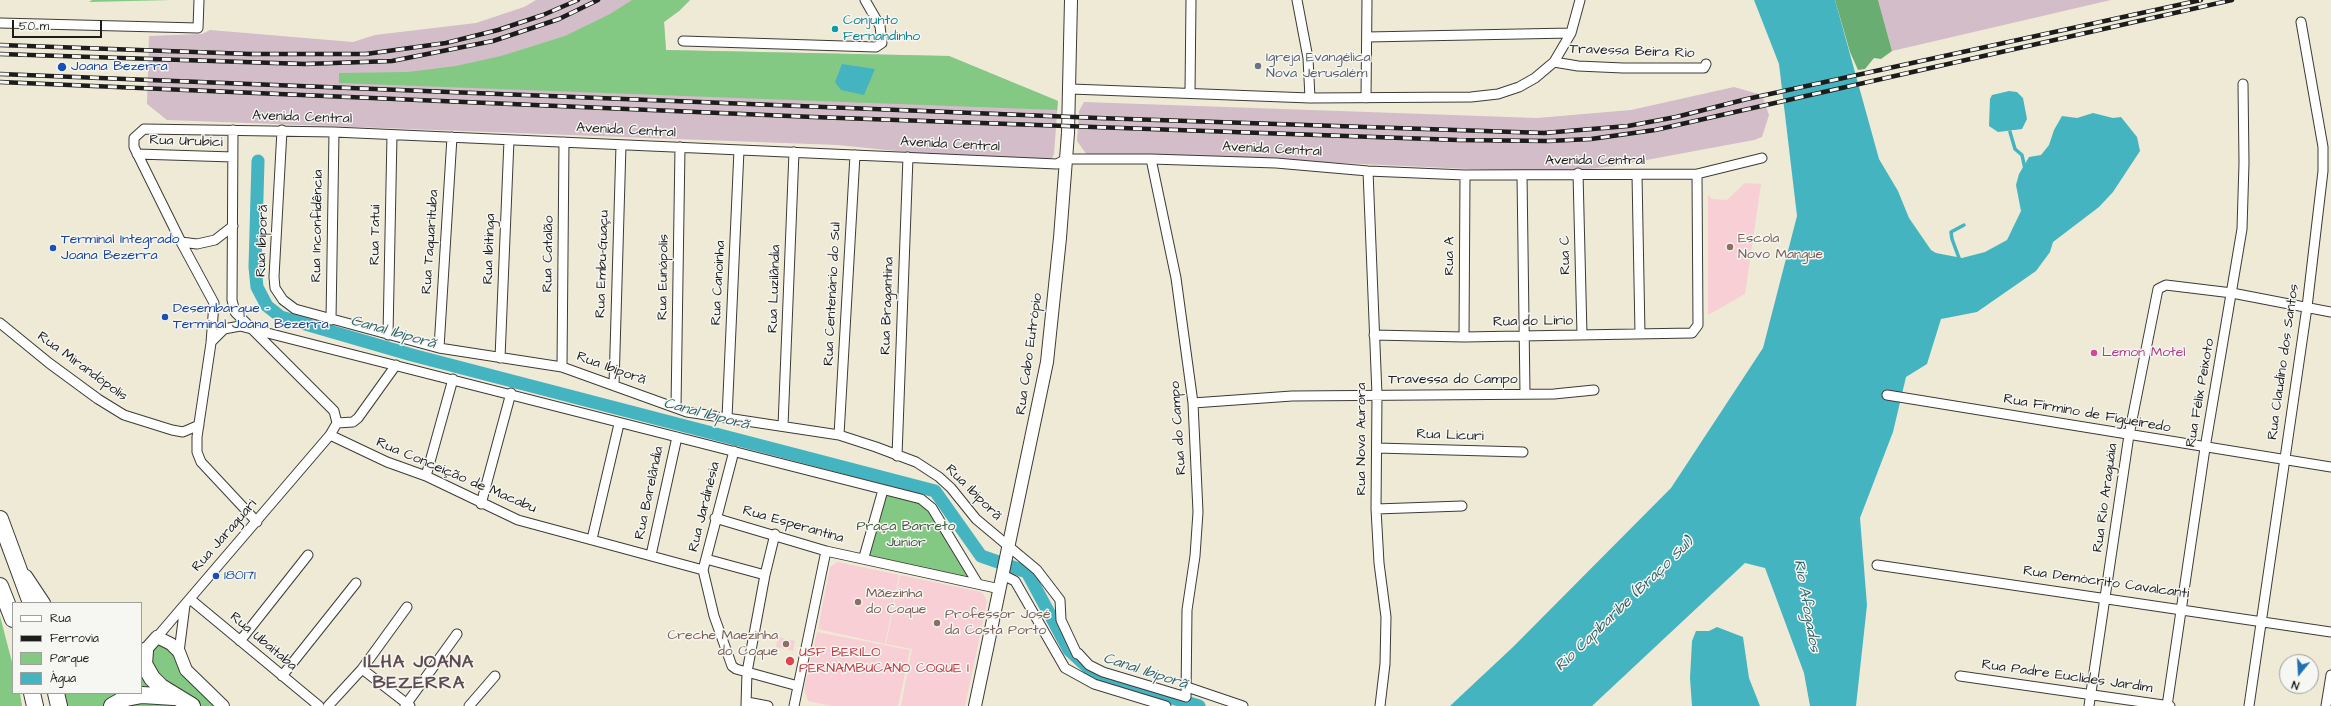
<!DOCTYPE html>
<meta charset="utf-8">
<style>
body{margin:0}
#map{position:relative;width:2331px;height:706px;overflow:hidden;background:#eeead6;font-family:"Architects Daughter",sans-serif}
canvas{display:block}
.legend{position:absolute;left:12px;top:602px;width:130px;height:92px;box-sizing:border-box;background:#f6f6f2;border:1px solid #9f9f9c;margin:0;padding:5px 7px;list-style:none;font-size:12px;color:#1c1c1c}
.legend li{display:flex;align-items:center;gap:8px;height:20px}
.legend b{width:20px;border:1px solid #9f9f9c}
.north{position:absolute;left:2279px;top:654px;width:40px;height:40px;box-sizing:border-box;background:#f6f6f2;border:1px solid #9f9f9c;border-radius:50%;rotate:198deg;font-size:11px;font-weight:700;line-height:16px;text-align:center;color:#1c1c1c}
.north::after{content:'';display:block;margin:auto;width:14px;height:18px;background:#1f6fb2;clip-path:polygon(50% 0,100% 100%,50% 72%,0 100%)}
.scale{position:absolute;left:12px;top:20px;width:90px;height:18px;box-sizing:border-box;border:2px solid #1c1c1c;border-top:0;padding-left:5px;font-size:12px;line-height:14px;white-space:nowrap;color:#1c1c1c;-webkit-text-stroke:3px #f6f6f2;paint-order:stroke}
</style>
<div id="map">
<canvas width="2331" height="706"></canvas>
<ul class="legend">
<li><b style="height:5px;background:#fff"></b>Rua</li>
<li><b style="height:5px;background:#1c1c1c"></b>Ferrovia</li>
<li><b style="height:11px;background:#83c984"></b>Parque</li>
<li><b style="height:11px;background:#45b4c1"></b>Água</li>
</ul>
<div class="north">N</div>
<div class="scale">50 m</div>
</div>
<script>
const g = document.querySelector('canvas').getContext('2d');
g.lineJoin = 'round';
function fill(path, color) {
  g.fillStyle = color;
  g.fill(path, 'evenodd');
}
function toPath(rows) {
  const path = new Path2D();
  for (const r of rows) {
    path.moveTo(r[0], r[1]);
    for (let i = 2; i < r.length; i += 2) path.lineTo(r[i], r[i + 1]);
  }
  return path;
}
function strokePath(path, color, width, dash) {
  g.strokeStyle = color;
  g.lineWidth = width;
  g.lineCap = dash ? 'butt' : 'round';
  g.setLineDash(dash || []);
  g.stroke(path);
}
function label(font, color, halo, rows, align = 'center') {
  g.font = font + ' "Architects Daughter",sans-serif';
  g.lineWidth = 3;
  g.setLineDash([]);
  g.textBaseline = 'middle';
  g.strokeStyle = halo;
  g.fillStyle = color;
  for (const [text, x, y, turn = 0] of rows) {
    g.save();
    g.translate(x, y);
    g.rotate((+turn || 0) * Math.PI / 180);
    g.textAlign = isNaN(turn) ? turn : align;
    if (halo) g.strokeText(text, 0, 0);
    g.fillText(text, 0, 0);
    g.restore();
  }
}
const built = toPath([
 [1745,183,1761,184,1745,294,1708,315,1708,195,1712,199,1727,200],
 [838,562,899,575,885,644,818,629,830,567],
 [900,575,981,592,984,595,987,602,965,706,901,706,912,649,886,644],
 [817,632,910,650,898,706,831,706,808,701,804,689],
 [778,637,795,641,793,651,776,647]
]);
const industrial = toPath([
 [536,0,690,0,679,11,664,22,666,50,949,56,1058,101,1054,154,1051,160,944,156,838,145,167,120,147,104,149,36,202,34,210,30,353,42,375,35,476,23,524,7],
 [1878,0,2111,0,1892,51],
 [1734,87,1762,95,1769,115,1762,137,1754,140,1614,166,1555,173,1275,160,1087,155,1077,141,1079,111,1084,102,1537,118,1631,110]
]);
const green = toPath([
 [92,0,172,0,89,2],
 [632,0,690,0,679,11,664,22,666,50,949,56,1058,101,1057,110,339,83,339,73,408,72,456,66,501,56,565,36,610,14],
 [886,486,924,502,971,582,867,560],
 [0,616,13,666,13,693,20,693,22,706,0,706],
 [154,634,223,706,59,706,56,693,141,693,141,647]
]);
const forest = toPath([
 [1835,0,1878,0,1892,51,1881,59,1874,58,1865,69,1858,70,1850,52]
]);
const water = toPath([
 [1754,0,1835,0,1879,159,1898,191,1909,218,1931,250,1936,253,1962,258,1985,252,2007,240,2021,211,2016,185,2019,174,2029,157,2041,155,2049,145,2054,130,2062,116,2077,118,2093,113,2113,118,2121,117,2137,137,2140,151,2113,192,2099,207,2053,242,2050,252,2036,271,1977,312,1941,319,1927,364,1906,377,1893,432,1860,518,1867,605,1856,706,1810,706,1804,673,1765,568,1745,563,1592,706,1450,706,1513,647,1671,488,1763,348,1797,216,1779,64],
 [842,64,875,69,864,95,841,90,835,82],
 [2009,91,2017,92,2023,98,2027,119,2022,129,1998,132,1989,126,1990,99,1992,95],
 [1717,627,1743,637,1749,678,1760,706,1692,706,1690,678,1692,641,1696,631,1709,631]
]);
const stream = toPath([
 [2010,132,2015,149,2022,155,2025,169],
 [1957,261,1959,258,1952,239,1951,232,1964,225]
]);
const canal = toPath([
 [258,161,255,267,257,287,267,306,281,317,412,355,935,491,981,556,1027,572,1069,650,1096,675,1199,706]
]);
const minor = toPath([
 [1297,0,1308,58,1310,98],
 [0,23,198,28,199,0],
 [1367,37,1571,33],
 [683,41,876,47,882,43,880,26,865,0],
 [1554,62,1578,66,1623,68,1704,68,1706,64],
 [1071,89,1310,98,1471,97,1498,94,1519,87,1535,78,1554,62,1571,33,1580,0],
 [1190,92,1191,0],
 [1366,98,1367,0],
 [282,130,274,277,275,288,283,300,295,309,439,348,562,367,687,412,839,435,876,447,916,462,939,477,951,488,976,519,1037,570,1060,600,1061,620,1077,654],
 [137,154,233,157],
 [1368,171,1377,395,1376,509,1379,563,1386,617,1385,664,1380,706],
 [1578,173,1582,335],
 [1522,175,1525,394],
 [1637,175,1640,334],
 [181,242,197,244,215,240,233,226],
 [331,320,334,132],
 [0,323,49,363,98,399,124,415,172,430,183,432,199,425],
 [388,335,392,135],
 [1374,335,1464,337,1692,333,1698,325,1697,174],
 [1464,337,1465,175],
 [211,342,224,329,240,326,921,499,932,508,978,584],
 [439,348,452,137],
 [500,358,509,140],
 [562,367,564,142],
 [614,385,621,145],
 [1887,395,2331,467],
 [1193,403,1292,396,1554,394,1594,390],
 [676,407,680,147],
 [727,418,739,150],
 [337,423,353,422,358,418,396,365],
 [783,426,794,152],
 [330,435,387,462,426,476,518,520,703,570],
 [839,435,855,155],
 [1377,448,1523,452],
 [734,451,703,570,714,616,732,666,736,669,798,686],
 [897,456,908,157],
 [426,476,453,379],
 [481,504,511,393],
 [1376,509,1462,506],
 [715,518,826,551,1000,589],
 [257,522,201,462,197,452,197,437,211,343,214,303,181,242,134,147,134,138,144,129,334,132,1057,164,1066,159,1151,159,1276,163,1368,171,1465,175,1697,174,1762,158],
 [592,539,619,424],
 [651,555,677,437],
 [864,557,883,490],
 [706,559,765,575],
 [1877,565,2331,632],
 [1003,575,1015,581,1065,668,1094,684,1166,706],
 [190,599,319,706],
 [157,637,330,435,337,423,334,411,235,312,232,300,233,130],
 [240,641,308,555],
 [179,652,185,605],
 [1078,653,1089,665,1103,672,1186,697,1187,610,1195,556,1198,512,1193,403,1176,278,1151,159],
 [362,669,410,706],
 [282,676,356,583],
 [1960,676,2170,706],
 [1187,687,1243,706],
 [747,702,768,706],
 [328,706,362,669,407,607],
 [405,706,457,634],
 [469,706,495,676],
 [746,706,747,672,765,575,775,534],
 [794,706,826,551],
 [2089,706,2129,435,2158,289,2166,285,2232,293,2331,312],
 [2167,706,2205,448,2242,229,2244,163,2243,84],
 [2249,706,2307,307,2323,171,2323,147,2301,22],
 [2326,706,2331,675]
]);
const tertiary = toPath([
 [26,576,44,603],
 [141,655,157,637,171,644,179,652,186,670,223,706],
 [975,706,1047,362,1060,238,1068,133,1071,0]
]);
const trunk = toPath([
 [0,519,31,603],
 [0,586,13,619],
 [145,651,144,664,152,678,161,687,192,706],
 [32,693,35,706],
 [56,693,59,706],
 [112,706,126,698,142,695,174,697]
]);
const rail = toPath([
 [0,45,250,54,366,54,446,43,498,30,543,15,578,0],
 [0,54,305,64,392,61,493,41,559,19,598,0],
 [0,74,1098,118,1544,133,1628,126,1676,117,1747,99,2201,0],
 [0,82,813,117,1458,140,1548,141,1591,139,1655,130,2232,0]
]);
const markers = [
 [835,29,4,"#0f9aa8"],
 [1258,66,4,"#6b7280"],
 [62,67,5,"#1a4fb4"],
 [1730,247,4,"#8d6e63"],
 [53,248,4,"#1a4fb4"],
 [165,317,4,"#1a4fb4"],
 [2094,353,4,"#d1479c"],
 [216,576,4,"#1a4fb4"],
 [858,602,4,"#8d6e63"],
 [937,623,4,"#8d6e63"],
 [786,644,4,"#8d6e63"],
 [790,661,5,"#e0444e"]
];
const cultureNames = [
 ["Conjunto",843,21],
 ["Fernandinho",843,37]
];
const streetNames = [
 ["Travessa Beira Rio",1632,52,2],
 ["Avenida Central",302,118,2],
 ["Avenida Central",626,131,3],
 ["Rua Urubici",186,142,2],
 ["Avenida Central",950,145,3],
 ["Avenida Central",1272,150,3],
 ["Avenida Central",1595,161],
 ["Rua Inconfidência",318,226,-89],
 ["Rua Tatuí",376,235,-89],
 ["Rua Ibiporã",263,241,-88],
 ["Rua Taquarituba",431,242,-86],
 ["Rua Ibitinga",490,249,-88],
 ["Rua Catalão",549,254,-89],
 ["Rua C",1566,255,-91],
 ["Rua A",1450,256,-90],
 ["Rua Embu-Guaçu",603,264,-88],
 ["Rua Eunápolis",664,277,-89],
 ["Rua Canoinha",719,283,-87],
 ["Rua Luzilândia",775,289,-88],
 ["Rua Centenário do Sul",833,294,-87],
 ["Rua Bragantina",888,306,-88],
 ["Rua do Lírio",1533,322,-1],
 ["Rua Cabo Eutrópio",1030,354,-82],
 ["Rua Claudino dos Santos",2284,362,-82],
 ["Rua Mirandópolis",82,367,36],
 ["Rua Ibiporã",611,369,20],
 ["Travessa do Campo",1453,380],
 ["Rua Félix Peixoto",2201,393,-80],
 ["Rua Firmino de Figueiredo",2087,414,10],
 ["Rua do Campo",1179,428,-94],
 ["Rua Licuri",1450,436,2],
 ["Rua Nova Aurora",1362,439,-90],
 ["Rua Conceição de Macabu",456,476,23],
 ["Rua Barelândia",650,493,-78],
 ["Rua Ibiporã",973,493,45],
 ["Rua Rio Araguáia",2106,498,-82],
 ["Rua Jardinésia",705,507,-76],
 ["Rua Esperantina",793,525,16],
 ["Rua Jaraguari",225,536,-49],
 ["Rua Demócrito Cavalcanti",2106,583,8],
 ["Rua Ubaitaba",263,642,40],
 ["Rua Padre Euclides Jardim",2067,677,8]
];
const worshipNames = [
 ["Igreja Evangélica",1266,58],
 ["Nova Jerusalém",1266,74]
];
const transitNames = [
 ["Joana Bezerra",71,67],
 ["Terminal Integrado",61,240],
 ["Joana Bezerra",61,256],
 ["Desembarque -",173,309],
 ["Terminal Joana Bezerra",173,325],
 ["180171",224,576]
];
const educationNames = [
 ["Escola",1738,239],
 ["Novo Mangue",1738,255],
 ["Mãezinha",866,594],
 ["do Coque",866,610],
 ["Professor José",945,615],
 ["da Costa Porto",945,631],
 ["Creche Maezinha",778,636,"right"],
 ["do Coque",778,652,"right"]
];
const hotelNames = [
 ["Lemon Motel",2102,353]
];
const parkNames = [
 ["Praça Barreto",906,527],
 ["Júnior",906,543]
];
const healthNames = [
 ["USF BERILO",799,653],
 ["PERNAMBUCANO COQUE I",799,669]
];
const waterNames = [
 ["Canal Ibiporã",393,333,16],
 ["Canal Ibiporã",706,415,15],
 ["Rio Capibaribe (Braço Sul)",1625,605,-44],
 ["Rio Afogados",1806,606,80],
 ["Canal Ibiporã",1145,672,18]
];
const districtNames = [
 ["ILHA JOANA",419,663],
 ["BEZERRA",419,684]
];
fill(built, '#f7cfd5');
fill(industrial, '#d2bdc8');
fill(green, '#83c984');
fill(forest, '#6aad72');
fill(water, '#45b4c1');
strokePath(stream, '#45b4c1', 3.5);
strokePath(canal, '#45b4c1', 13);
strokePath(minor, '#3c3b38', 11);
strokePath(tertiary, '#3c3b38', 14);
strokePath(trunk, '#3c3b38', 18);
strokePath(minor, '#fff', 9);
strokePath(tertiary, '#fff', 12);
strokePath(trunk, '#fff', 16);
strokePath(rail, '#1c1c1c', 4.5);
strokePath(rail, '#f6f6f2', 3, [9]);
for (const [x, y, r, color] of markers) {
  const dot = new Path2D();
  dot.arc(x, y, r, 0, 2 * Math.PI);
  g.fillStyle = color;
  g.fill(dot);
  strokePath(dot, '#f6f6f2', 1.5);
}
label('14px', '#0d838f', '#f6f6f2', cultureNames, 'left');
label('14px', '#1c1c1c', '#f6f6f2', streetNames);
label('14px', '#5b616d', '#f6f6f2', worshipNames, 'left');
label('14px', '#164399', '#f6f6f2', transitNames, 'left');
label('14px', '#785e54', '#f6f6f2', educationNames, 'left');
label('14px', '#b23c85', '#f6f6f2', hotelNames, 'left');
label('14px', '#405940', '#f6f6f2', parkNames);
label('14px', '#be3a42', '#f6f6f2', healthNames, 'left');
label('italic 15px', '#2e6066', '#f6f6f2', waterNames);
g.letterSpacing = '1px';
label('bold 18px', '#5d4b50', '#f6f6f2', districtNames);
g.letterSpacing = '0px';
</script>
